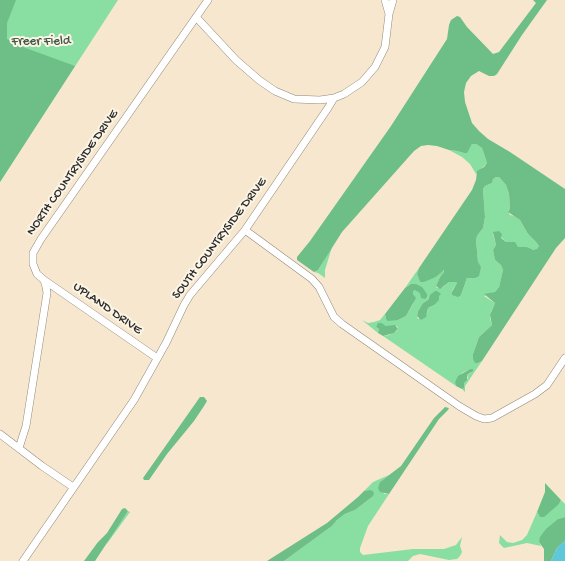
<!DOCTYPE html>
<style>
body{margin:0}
canvas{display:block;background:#f6e7ce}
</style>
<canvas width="565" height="561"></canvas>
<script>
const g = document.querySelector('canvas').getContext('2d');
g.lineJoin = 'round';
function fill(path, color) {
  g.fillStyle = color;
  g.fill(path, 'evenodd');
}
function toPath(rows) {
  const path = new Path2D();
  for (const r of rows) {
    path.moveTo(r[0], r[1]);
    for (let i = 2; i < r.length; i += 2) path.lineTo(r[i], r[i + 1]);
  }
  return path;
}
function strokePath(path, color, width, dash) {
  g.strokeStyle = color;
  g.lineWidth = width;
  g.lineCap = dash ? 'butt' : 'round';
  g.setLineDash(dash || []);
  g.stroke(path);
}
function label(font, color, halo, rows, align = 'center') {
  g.font = font + ' "Gochi Hand",sans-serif';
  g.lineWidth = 4;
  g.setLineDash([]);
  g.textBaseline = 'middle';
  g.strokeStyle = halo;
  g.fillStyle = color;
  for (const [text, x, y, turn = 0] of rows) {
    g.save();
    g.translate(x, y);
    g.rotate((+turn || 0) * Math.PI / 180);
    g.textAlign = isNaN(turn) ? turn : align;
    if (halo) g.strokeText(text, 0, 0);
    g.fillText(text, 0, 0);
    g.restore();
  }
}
const green = toPath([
 [0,0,118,0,0,182],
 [472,144,476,144,482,148,487,163,476,174,470,164,462,157,449,150,457,151,464,153,468,150],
 [496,177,499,177,506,185,509,194,510,208,508,211,510,215,514,216,520,220,528,234,536,242,539,246,537,250,534,250,527,247,518,247,512,242,506,242,501,237,493,234,496,245,493,250,495,260,501,265,503,270,501,279,499,287,495,292,484,296,495,303,491,312,490,318,492,325,479,337,473,354,478,363,482,361,465,386,465,392,462,389,463,389,464,383,468,378,467,375,471,373,470,369,462,373,455,383,456,386,383,336,389,335,397,331,398,329,397,326,386,326,382,323,376,327,379,329,378,333,362,320,368,323,374,322,380,320,385,314,386,319,398,320,406,316,413,304,415,298,413,294,413,291,415,289,427,297,411,284,405,288,419,268,417,274,420,282,436,277,442,271,445,271,440,277,436,286,437,288,443,287,449,282,456,282,457,283,452,291,461,295,467,278,475,278,478,262,476,240,477,236,483,228,485,217,483,189,485,186,492,183,493,179],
 [429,296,434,305,428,308,427,314,418,319,417,316,418,311,423,303,428,300],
 [332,247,325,270,325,278,318,273,314,272,318,270],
 [389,475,380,482,384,494,389,494,368,526,360,548,360,552,363,555,413,549,444,549,456,545,462,537,460,546,462,552,460,556,457,559,449,560,420,554,413,556,408,561,284,561,332,526,337,520,345,514,355,510,372,497,369,490,364,491,373,482],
 [561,500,565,504,565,517,558,519,539,542,541,546,527,543,504,548,499,543,500,535,507,542,513,543,522,540,527,535,537,512,540,517,559,504],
 [128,511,130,512,106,545,110,537]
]);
const forest = toPath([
 [0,0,16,0,7,23,7,39,23,47,75,66,0,182],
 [533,0,547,0,522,35,497,74,494,76,489,76,479,71,471,76,466,83,464,92,465,102,472,123,479,131,488,139,510,152,565,189,565,238,556,248,482,361,478,363,475,363,473,359,473,354,479,337,492,325,490,315,495,303,484,294,495,292,499,287,503,270,501,265,495,260,493,250,496,245,493,232,499,231,502,234,501,238,506,242,515,242,518,247,527,247,534,250,537,249,539,246,536,242,528,234,520,220,508,212,510,208,509,194,506,185,499,177,496,177,493,179,492,183,485,186,483,189,485,217,483,228,477,236,476,240,478,262,481,267,479,276,475,278,467,278,461,295,458,297,452,295,452,292,457,283,456,282,449,282,440,289,436,286,440,277,444,272,444,270,436,277,424,282,420,282,417,274,419,268,472,190,476,180,477,171,484,167,487,163,482,148,476,144,472,144,467,153,464,153,457,151,449,150,437,146,428,145,421,146,414,151,342,232,318,270,314,272,297,260,297,257,310,241,391,126,447,39,449,25,451,20,457,16,460,17,467,27,493,54,499,52,536,3],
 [411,284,416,284,422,287,427,294,427,297,425,299,421,298,420,293,415,290,413,291,413,294,416,298,406,316,398,320,388,321,386,319,385,314,405,288],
 [435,291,437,291,441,294,439,296,439,300,434,305,428,308,426,317,421,320,417,316,418,311,423,303,428,300,430,295],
 [378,323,382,323,386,326,395,325,398,329,394,333,383,336,378,333,379,329,376,327],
 [470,369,473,369,473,371,467,375,467,380,464,383,464,388,462,389,456,386,455,383,456,380,458,376],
 [200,397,204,397,207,401,204,406,194,421,167,454,149,480,144,480,143,478],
 [445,407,449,408,448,410,439,419,389,494,380,492,378,488,380,482,401,466,434,418],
 [545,483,561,500,559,504,544,517,540,517,537,512,545,492],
 [369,490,373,491,374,494,372,497,355,510,345,514,337,520,332,526,284,561,267,561,327,523,358,497,364,491],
 [125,508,128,511,95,561,84,561,98,542,107,533,122,509],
 [565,517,565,541,557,548,551,561,544,561,544,549,539,542,540,537,546,529,558,519]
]);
const water = toPath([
 [565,541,565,561,551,561,557,548]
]);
const minor = toPath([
 [385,0,389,14],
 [196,17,236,60,259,80,275,91,294,99,320,100,334,98],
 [245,230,312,279,319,287,334,317,342,324,459,406,476,416,484,419,492,418,535,394,547,385,565,358],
 [44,280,157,358],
 [0,434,42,466,73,487],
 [19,448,26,426,47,293,46,287,44,280,37,274,33,264,33,253,41,239,208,0],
 [23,561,134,400,166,343,184,305,190,295,245,230,328,108,334,98,344,94,362,82,375,67,385,47,389,14,393,0]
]);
const parkNames = [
 ["Freer Field",41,42]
];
const streetNames = [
 ["NORTH COUNTRYSIDE DRIVE",73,173,-55],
 ["SOUTH COUNTRYSIDE DRIVE",220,239,-53],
 ["UPLAND DRIVE",107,309,35]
];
fill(green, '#89dfa2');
fill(forest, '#6ebe88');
fill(water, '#5ec7da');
strokePath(minor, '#90897c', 8);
strokePath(minor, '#fff', 7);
label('13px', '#425849', '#fcf5e5', parkNames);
label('13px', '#2b2b2b', '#fcf5e5', streetNames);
</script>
